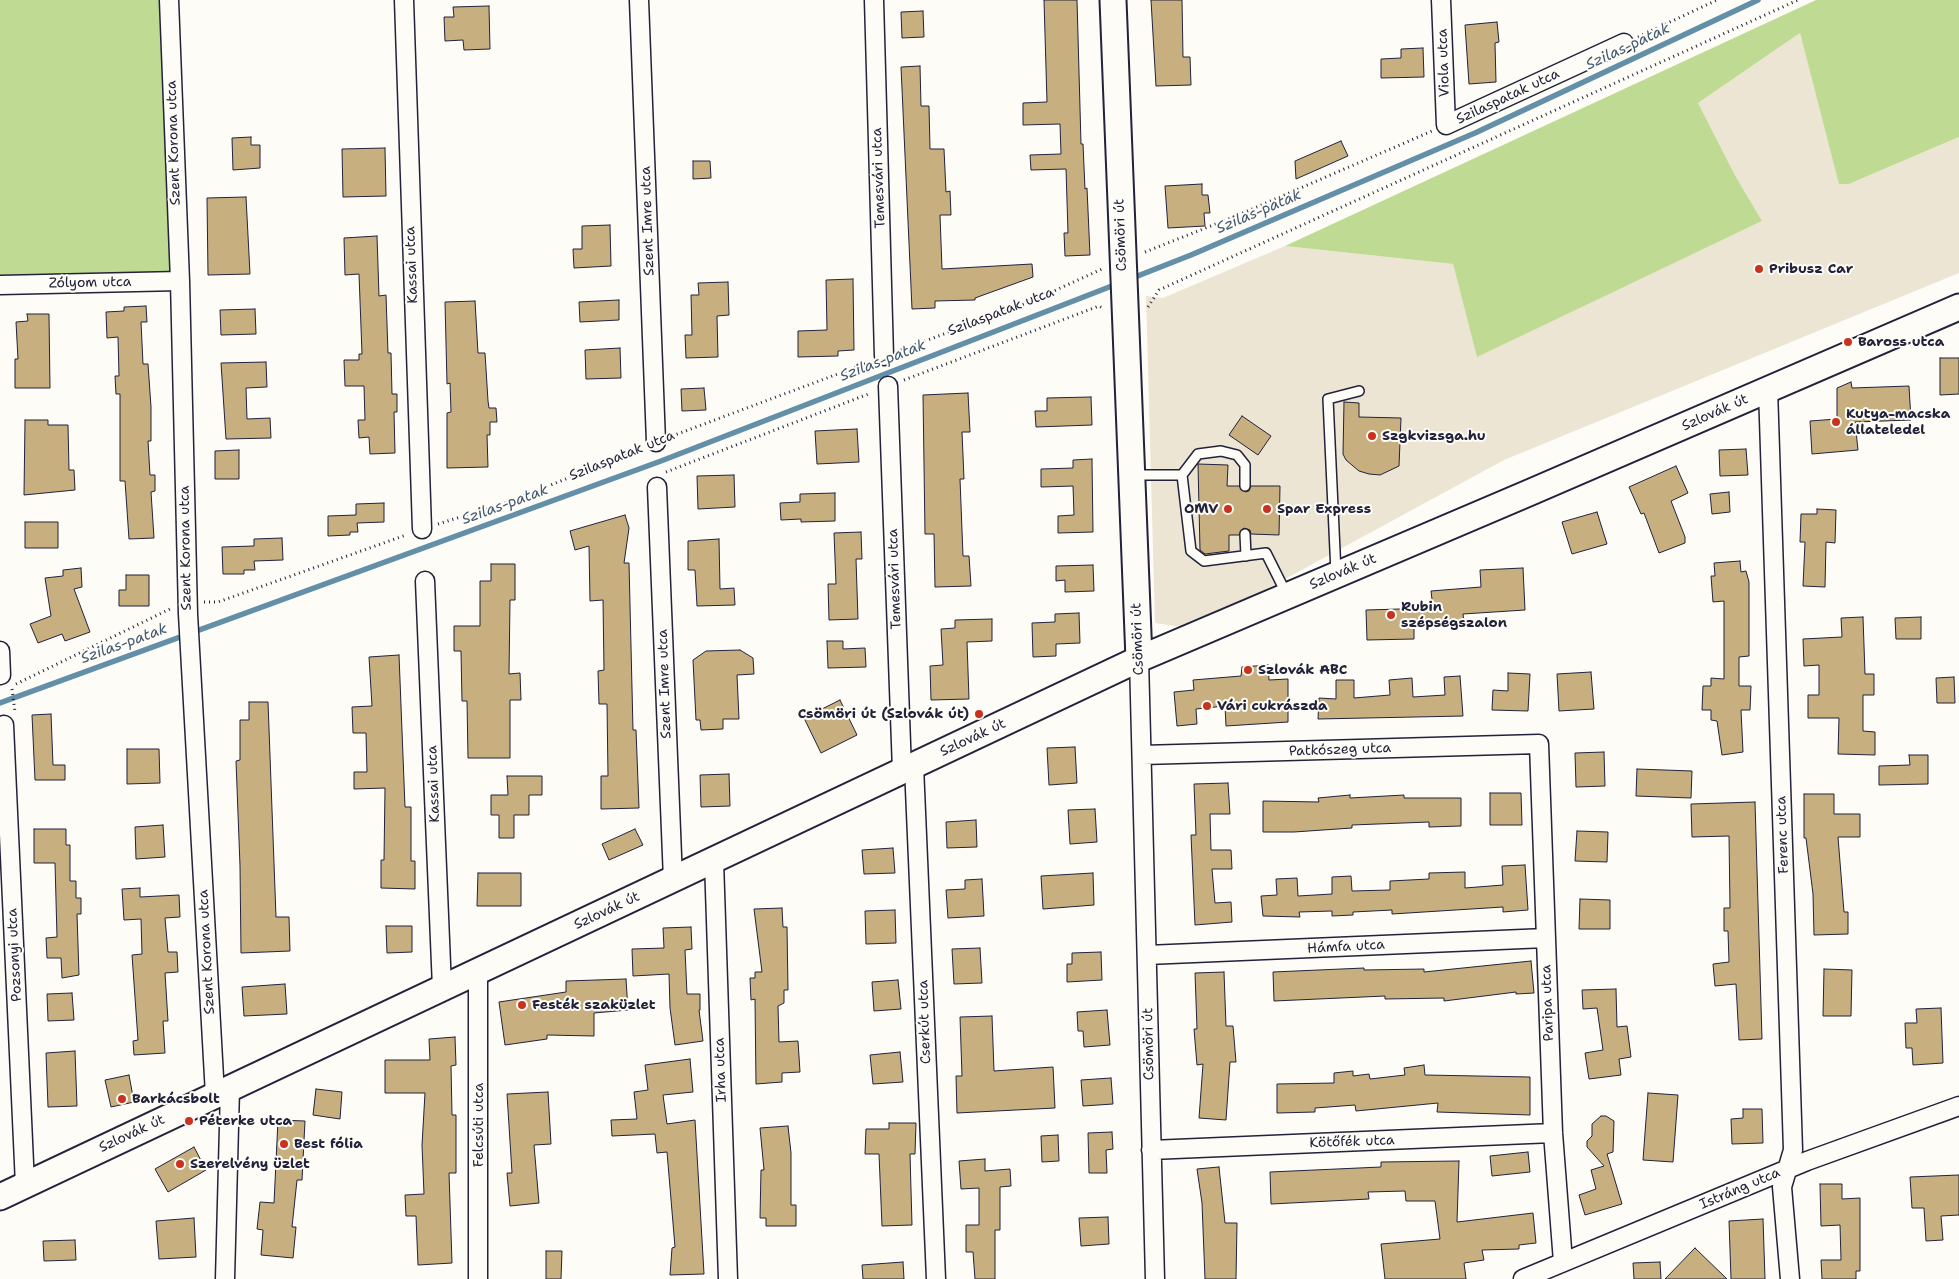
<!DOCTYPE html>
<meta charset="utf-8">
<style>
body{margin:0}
canvas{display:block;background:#fdfcf7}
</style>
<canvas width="1959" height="1279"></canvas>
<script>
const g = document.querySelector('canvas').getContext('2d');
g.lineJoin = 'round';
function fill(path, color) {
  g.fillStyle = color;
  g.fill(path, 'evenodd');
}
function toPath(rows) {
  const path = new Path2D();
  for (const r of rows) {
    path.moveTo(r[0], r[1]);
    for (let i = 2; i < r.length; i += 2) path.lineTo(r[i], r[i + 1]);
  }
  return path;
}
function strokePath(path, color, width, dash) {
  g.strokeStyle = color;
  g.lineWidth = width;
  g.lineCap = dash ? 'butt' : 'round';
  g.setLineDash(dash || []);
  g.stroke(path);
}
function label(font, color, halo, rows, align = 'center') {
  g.font = font + ' "Shantell Sans",sans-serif';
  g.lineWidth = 4;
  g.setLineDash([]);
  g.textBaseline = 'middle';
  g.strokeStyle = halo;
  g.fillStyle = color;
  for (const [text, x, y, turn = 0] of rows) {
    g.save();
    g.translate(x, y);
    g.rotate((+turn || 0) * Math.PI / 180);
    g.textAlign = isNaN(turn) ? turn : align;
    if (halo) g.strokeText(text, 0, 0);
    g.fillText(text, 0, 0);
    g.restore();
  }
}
const built = toPath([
 [1800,33,1840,184,1849,184,1959,137,1959,273,1504,460,1193,629,1155,623,1146,296,1163,298,1285,246,1453,264,1477,356,1762,221,1736,177,1698,103]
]);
const green = toPath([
 [0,0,169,0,180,281,0,285],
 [1816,0,1959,0,1959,137,1849,184,1839,184,1800,33,1698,103,1736,177,1762,221,1477,357,1453,264,1285,246]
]);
const stream = toPath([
 [1130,279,1191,255,1475,133,1758,0],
 [0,703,661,461,1117,284]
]);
const building = toPath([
 [1044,0,1077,0,1081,144,1083,144,1085,189,1087,188,1090,255,1065,256,1064,233,1068,233,1066,169,1031,170,1030,155,1061,154,1060,124,1023,125,1023,103,1047,102,1044,0],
 [1151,0,1182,0,1183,57,1190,57,1191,85,1156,86,1151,0],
 [489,6,490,49,464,50,463,40,445,41,444,17,454,17,453,7,489,6],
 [923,11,924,37,902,38,901,12,923,11],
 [1497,22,1499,42,1495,43,1496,82,1469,84,1465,25,1497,22],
 [1423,48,1424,77,1381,78,1381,59,1401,58,1401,49,1423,48],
 [920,66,921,106,929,106,930,149,944,149,946,192,950,191,951,215,940,215,942,269,1032,264,1033,277,975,298,975,300,935,301,935,308,912,309,901,67,920,66],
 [251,137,251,145,260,145,260,168,233,170,232,138,251,137],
 [1341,141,1348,156,1296,179,1295,161,1341,141],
 [385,148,386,196,343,197,342,149,385,148],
 [693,161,710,161,711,178,693,179,693,161],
 [1202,184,1202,195,1208,195,1210,213,1204,213,1205,226,1168,228,1165,186,1202,184],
 [246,197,250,274,208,275,207,198,246,197],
 [610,225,611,266,574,268,573,249,582,249,582,226,610,225],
 [377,236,379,296,386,295,388,353,391,353,392,394,397,394,397,412,394,412,395,453,370,454,369,437,359,438,358,420,365,420,364,386,345,386,344,360,359,360,359,354,362,354,359,274,345,275,344,238,377,236],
 [853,279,854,350,838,351,838,356,798,357,798,331,827,330,826,280,853,279],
 [728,282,729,315,717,316,718,357,686,358,685,335,692,335,691,295,699,295,698,283,728,282],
 [619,300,619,320,580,322,579,302,619,300],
 [475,301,478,353,485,353,488,401,489,408,496,408,497,422,490,422,490,435,487,435,488,467,447,468,447,413,451,412,450,383,447,384,445,302,475,301],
 [146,306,147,322,141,322,143,364,148,364,151,407,151,441,148,441,150,475,155,475,155,491,151,492,154,538,129,539,125,481,120,481,120,394,116,394,115,376,119,376,118,337,107,338,106,312,124,311,124,307,146,306],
 [255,309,256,334,221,335,220,310,255,309],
 [27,314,49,314,50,388,15,388,15,359,18,359,16,322,28,321,27,314],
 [620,348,621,378,586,379,585,350,620,348],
 [1940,358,1959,358,1959,394,1940,395,1940,358],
 [266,362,267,387,246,388,247,419,270,418,271,438,226,439,221,363,266,362],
 [1851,382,1852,388,1909,386,1911,420,1855,422,1858,450,1812,454,1810,421,1837,419,1837,388,1851,382],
 [704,388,706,410,682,411,681,389,704,388],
 [968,393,970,432,962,432,964,479,960,479,963,556,969,556,971,586,935,587,934,534,925,534,923,395,968,393],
 [1091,397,1092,425,1036,427,1035,411,1047,411,1047,398,1091,397],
 [1344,402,1359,403,1359,417,1401,418,1399,466,1380,475,1369,474,1359,471,1346,460,1343,454,1344,402],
 [1242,416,1271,436,1258,455,1229,435,1242,416],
 [25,420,48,420,48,425,68,425,69,470,74,470,75,490,24,495,25,420],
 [857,429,859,462,817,464,815,431,857,429],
 [1746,449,1748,475,1720,476,1719,450,1746,449],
 [239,450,239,479,215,479,215,451,239,450],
 [1092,459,1093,532,1058,533,1058,516,1074,515,1073,486,1041,487,1041,469,1073,468,1073,460,1092,459],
 [1198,464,1228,465,1227,486,1239,486,1245,492,1249,491,1251,486,1280,486,1279,535,1251,534,1250,530,1244,528,1239,535,1229,535,1229,551,1205,554,1200,550,1198,464],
 [1676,466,1688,493,1671,501,1685,537,1685,543,1659,553,1644,513,1641,514,1629,487,1676,466],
 [734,475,735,507,698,509,697,476,734,475],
 [1729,492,1730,512,1712,514,1710,494,1729,492],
 [835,493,835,521,801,522,801,519,781,520,780,503,800,502,800,494,835,493],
 [384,503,384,522,357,523,358,532,350,532,350,535,328,536,328,516,356,515,356,504,384,503],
 [1817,509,1836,510,1835,543,1826,542,1825,587,1803,586,1805,542,1800,542,1801,514,1817,514,1817,509],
 [1597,512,1607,544,1572,554,1562,522,1597,512],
 [625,515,629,528,624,563,629,563,633,730,636,730,639,808,601,809,601,776,608,776,607,704,599,704,598,671,604,670,603,600,590,601,589,546,575,550,570,531,625,515],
 [25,522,58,522,58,548,25,548,25,522],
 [861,532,862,559,856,559,858,619,829,620,828,584,836,584,834,533,861,532],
 [282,538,283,560,254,561,255,570,244,570,244,574,223,574,222,547,254,546,254,539,282,538],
 [719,539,720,589,734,588,735,605,697,606,695,570,688,570,688,541,719,539],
 [1740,561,1741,572,1746,571,1749,582,1749,656,1739,657,1739,686,1751,686,1750,710,1741,710,1743,752,1722,755,1717,721,1711,720,1711,710,1702,710,1703,686,1711,686,1711,678,1724,679,1724,601,1713,602,1711,576,1715,576,1714,563,1740,561],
 [491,564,515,564,515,600,510,600,509,674,520,673,521,700,510,700,510,758,468,758,467,701,462,701,461,651,454,651,454,626,480,626,480,581,491,581,491,564],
 [1093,565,1094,591,1065,592,1065,580,1056,581,1056,566,1093,565],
 [81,568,82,587,74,589,90,632,65,641,62,634,38,643,30,624,51,616,45,578,63,576,63,570,81,568],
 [1523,568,1525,610,1463,614,1464,622,1414,627,1414,639,1367,640,1366,610,1433,608,1431,591,1481,587,1480,570,1523,568],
 [126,575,149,575,149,606,119,606,119,590,126,590,126,575],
 [1079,613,1080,643,1056,644,1056,656,1033,657,1032,623,1055,622,1055,614,1079,613],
 [1863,617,1865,674,1874,674,1874,695,1863,695,1863,731,1875,732,1875,755,1838,754,1839,718,1808,718,1808,695,1819,695,1819,665,1804,666,1803,639,1842,637,1841,618,1863,617],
 [1921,617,1921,639,1896,639,1895,618,1921,617],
 [992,619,992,641,967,642,969,699,931,700,930,666,943,665,941,629,955,628,955,620,992,619],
 [827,641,843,641,843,649,865,648,866,667,828,668,827,641],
 [740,650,753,658,754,674,737,675,739,719,723,719,723,729,701,730,700,720,696,720,693,660,706,651,740,650],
 [399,655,405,807,411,807,411,861,415,861,415,889,381,888,381,860,384,860,385,788,354,789,354,772,367,772,366,733,353,733,352,707,372,706,369,657,399,655],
 [1268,665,1269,680,1288,679,1288,722,1226,726,1225,706,1196,709,1197,724,1177,726,1174,692,1194,690,1193,680,1241,676,1242,667,1268,665],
 [1591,672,1594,709,1559,711,1557,674,1591,672],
 [1508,673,1530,674,1528,711,1492,710,1493,690,1508,691,1508,673],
 [1460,676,1463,716,1318,719,1319,698,1336,699,1336,680,1354,680,1354,698,1390,695,1389,680,1412,678,1413,697,1445,695,1444,677,1460,676],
 [1954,677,1955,703,1937,703,1936,678,1954,677],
 [840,700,857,735,821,753,804,718,840,700],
 [249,702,268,702,276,917,289,917,290,951,241,953,240,866,236,761,240,760,240,720,249,720,249,702],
 [51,714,53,765,65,765,65,780,35,780,32,715,51,714],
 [1075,747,1077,783,1049,785,1047,748,1075,747],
 [127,749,159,749,160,783,127,784,127,749],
 [1604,752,1605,786,1576,787,1575,753,1604,752],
 [1909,755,1928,755,1928,784,1879,785,1879,766,1910,765,1909,755],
 [1637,769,1692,771,1691,798,1636,796,1637,769],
 [729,774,730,806,701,807,700,775,729,774],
 [507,776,542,776,542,795,529,795,529,815,514,815,514,838,499,838,499,815,491,815,491,795,508,795,507,776],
 [1228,783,1230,814,1210,814,1211,850,1231,850,1232,869,1212,869,1215,903,1231,902,1232,922,1195,925,1191,835,1196,835,1194,784,1228,783],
 [1490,793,1521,793,1522,825,1490,825,1490,793],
 [1804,794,1834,794,1834,814,1860,814,1860,837,1838,837,1844,912,1848,912,1848,934,1814,935,1813,894,1806,838,1804,838,1804,794],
 [1350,795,1350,798,1404,795,1404,798,1461,798,1461,826,1429,827,1429,822,1352,825,1352,828,1294,832,1263,832,1263,801,1319,802,1318,798,1350,795],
 [1755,802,1762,1039,1739,1040,1736,984,1715,986,1713,964,1729,962,1728,931,1724,931,1724,908,1730,908,1729,836,1692,837,1691,804,1755,802],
 [1095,809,1097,842,1070,844,1068,810,1095,809],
 [976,820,977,847,947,848,946,822,976,820],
 [163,825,165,857,136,859,135,827,163,825],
 [34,829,66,829,66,845,70,845,70,881,76,881,76,898,81,898,81,914,77,914,79,975,62,978,61,958,47,958,46,938,57,937,55,863,34,863,34,829],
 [635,829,643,845,609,860,602,844,635,829],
 [1577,831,1608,832,1607,862,1575,861,1577,831],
 [893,848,895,873,864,874,862,850,893,848],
 [1525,865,1528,910,1503,912,1503,907,1392,914,1392,910,1353,912,1353,915,1332,916,1332,911,1299,912,1300,917,1263,916,1261,896,1277,895,1276,879,1297,878,1298,896,1332,894,1332,877,1351,876,1352,891,1390,890,1390,881,1429,879,1429,873,1465,872,1465,888,1503,885,1502,866,1525,865],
 [478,873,521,873,521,906,477,906,478,873],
 [1093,873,1094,905,1043,909,1041,876,1093,873],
 [982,879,984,916,948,918,946,890,965,889,965,880,982,879],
 [140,888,140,897,179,895,180,917,165,918,168,952,177,952,178,972,165,973,168,1021,163,1021,165,1053,134,1055,133,1041,138,1040,132,955,142,954,141,919,124,920,122,889,140,888],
 [1580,899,1610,900,1610,929,1579,929,1580,899],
 [782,908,783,927,787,927,788,990,784,990,784,1003,778,1006,779,1042,798,1041,800,1072,782,1073,782,1082,756,1084,755,999,751,1000,750,978,755,978,755,972,762,972,754,909,782,908],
 [895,910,896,943,866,944,865,911,895,910],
 [386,926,412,926,412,952,387,953,386,926],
 [691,927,692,949,685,950,687,994,700,994,700,1010,699,1010,703,1041,675,1045,670,1008,669,974,633,976,632,949,664,948,663,928,691,927],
 [980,948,982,983,954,984,952,949,980,948],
 [1101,952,1102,980,1067,982,1067,964,1072,964,1072,953,1101,952],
 [1531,961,1534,993,1516,994,1516,992,1444,1001,1444,998,1385,999,1385,996,1274,1001,1273,972,1364,968,1364,970,1424,969,1424,972,1531,961],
 [1824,969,1852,970,1851,1016,1823,1016,1824,969],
 [1224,972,1226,1026,1233,1026,1236,1062,1230,1062,1226,1120,1199,1118,1203,1064,1197,1065,1194,1029,1197,1029,1195,973,1224,972],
 [626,979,628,1010,594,1013,594,1036,547,1035,547,1039,505,1045,499,1002,566,992,566,981,626,979],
 [898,980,901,1009,874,1011,872,982,898,980],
 [285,984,287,1014,244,1016,242,987,285,984],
 [1616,989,1617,1027,1627,1026,1631,1057,1619,1059,1621,1075,1589,1079,1585,1053,1603,1050,1597,1008,1583,1009,1582,990,1616,989],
 [72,993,74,1020,48,1021,47,994,72,993],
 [1941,1008,1943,1063,1913,1065,1912,1048,1906,1048,1905,1023,1917,1023,1916,1009,1941,1008],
 [1107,1010,1110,1045,1084,1047,1083,1031,1078,1031,1077,1012,1107,1010],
 [992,1016,994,1071,1053,1067,1055,1108,957,1113,956,1076,962,1076,960,1017,992,1016],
 [455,1037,456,1065,451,1066,452,1115,456,1115,456,1173,449,1173,452,1263,418,1265,416,1216,406,1216,405,1195,424,1194,422,1145,425,1093,385,1093,385,1060,430,1060,429,1039,455,1037],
 [75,1051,77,1106,48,1107,46,1053,75,1051],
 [900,1052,903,1082,873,1084,870,1055,900,1052],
 [690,1059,693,1092,663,1095,667,1124,695,1120,704,1274,670,1275,672,1248,675,1247,667,1152,657,1153,655,1134,612,1136,611,1120,637,1119,634,1092,648,1090,645,1065,690,1059],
 [1424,1065,1425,1075,1530,1077,1530,1115,1437,1112,1438,1103,1356,1111,1355,1105,1315,1108,1315,1112,1277,1113,1277,1084,1334,1083,1334,1073,1353,1071,1353,1076,1369,1074,1370,1079,1405,1075,1404,1068,1424,1065],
 [129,1075,134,1102,111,1107,105,1080,129,1075],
 [1111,1078,1113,1104,1083,1106,1081,1080,1111,1078],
 [316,1089,342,1092,340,1119,313,1115,316,1089],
 [548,1092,551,1144,534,1145,539,1203,510,1206,507,1173,512,1173,507,1094,548,1092],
 [1648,1093,1678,1095,1673,1162,1643,1160,1648,1093],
 [1743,1109,1762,1109,1763,1143,1732,1144,1731,1119,1743,1118,1743,1109],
 [1601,1116,1606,1116,1614,1121,1613,1152,1607,1154,1622,1204,1585,1215,1579,1195,1596,1189,1591,1170,1604,1166,1587,1147,1587,1141,1592,1136,1592,1124,1601,1116],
 [278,1120,305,1121,302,1180,297,1180,292,1227,296,1227,293,1258,261,1255,263,1230,257,1229,260,1202,274,1203,278,1120],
 [889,1123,916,1123,915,1154,910,1154,912,1225,882,1226,879,1154,865,1154,866,1129,889,1129,889,1123],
 [788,1126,791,1153,791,1205,796,1205,796,1226,766,1226,766,1218,760,1218,761,1170,764,1170,760,1128,788,1126],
 [1112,1132,1113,1149,1106,1150,1107,1173,1089,1173,1088,1133,1112,1132],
 [1058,1135,1059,1161,1042,1162,1041,1136,1058,1135],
 [194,1147,206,1170,168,1192,155,1169,194,1147],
 [1528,1152,1530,1172,1492,1176,1490,1156,1528,1152],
 [985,1159,985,1171,1010,1169,1011,1186,1000,1187,1000,1230,995,1230,995,1279,975,1279,973,1252,966,1252,966,1225,979,1225,979,1188,961,1189,959,1161,985,1159],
 [1459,1161,1457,1222,1533,1213,1536,1243,1519,1245,1519,1249,1482,1250,1484,1260,1464,1263,1466,1279,1385,1279,1381,1244,1440,1239,1435,1201,1406,1201,1405,1191,1368,1192,1369,1199,1271,1204,1270,1172,1381,1167,1381,1162,1459,1161],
 [1219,1167,1225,1223,1237,1223,1236,1279,1205,1279,1202,1203,1197,1169,1219,1167],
 [1959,1175,1959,1215,1941,1216,1943,1240,1926,1241,1924,1208,1912,1208,1910,1177,1959,1175],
 [1820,1184,1842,1184,1842,1199,1860,1198,1860,1271,1856,1271,1856,1279,1822,1279,1821,1260,1841,1260,1840,1225,1821,1226,1820,1184],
 [1108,1217,1109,1244,1081,1246,1079,1218,1108,1217],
 [194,1218,196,1257,159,1259,156,1221,194,1218],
 [1763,1219,1765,1279,1731,1279,1729,1221,1763,1219],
 [75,1240,76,1260,44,1261,43,1241,75,1240],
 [1695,1248,1727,1279,1665,1279,1695,1248],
 [546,1251,562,1251,561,1279,546,1279,546,1251],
 [903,1262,904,1279,863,1279,862,1265,903,1262],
 [1660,1262,1661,1279,1634,1279,1633,1263,1660,1262]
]);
const path = toPath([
 [1638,37,1717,0],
 [1145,252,1236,216,1432,131],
 [1148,307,1159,290,1798,0],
 [901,350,1032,301,1102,269],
 [904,380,1099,306,1104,309],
 [672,436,867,363],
 [666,472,871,393],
 [438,524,512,501,641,448],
 [204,602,218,602,406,535],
 [16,684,170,609],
 [12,689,15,712]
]);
const service = toPath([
 [1133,475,1182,475,1191,551,1204,561,1266,553,1287,595],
 [1182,475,1198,454,1221,451,1237,455,1245,465,1245,486],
 [1245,534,1246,556],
 [1336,573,1328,399,1359,391]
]);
const minor = toPath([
 [169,0,180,281,188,614,215,1095],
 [404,0,422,529],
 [639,0,656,442],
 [874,0,884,356],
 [1441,0,1446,125,1624,43],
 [0,285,180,281],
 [888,386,902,771],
 [1768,389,1793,1150,1782,1187,1790,1279],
 [657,487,673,880],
 [425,581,442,988],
 [0,651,1,675],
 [1139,659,1155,1279],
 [4,725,25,1185],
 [1142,755,1539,744,1553,1133,1563,1262],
 [914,766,936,1279],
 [714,861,728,1279],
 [1147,955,1546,938],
 [478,971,478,1279],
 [1151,1150,1553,1133],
 [225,1279,230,1088],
 [1523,1279,1807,1161,1959,1106]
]);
const secondary = toPath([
 [1113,0,1139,659],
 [0,1197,1139,659,1531,492,1959,307]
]);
const markers = [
 [1759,269,5,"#c8321e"],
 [1848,342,5,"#c8321e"],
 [1836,422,5,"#c8321e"],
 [1372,436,5,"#c8321e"],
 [1228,509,5,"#c8321e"],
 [1267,509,5,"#c8321e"],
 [1391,615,5,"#c8321e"],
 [1248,670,5,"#c8321e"],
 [1207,706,5,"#c8321e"],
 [979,714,5,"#c8321e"],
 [522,1005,5,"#c8321e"],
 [122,1099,5,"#c8321e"],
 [189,1121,5,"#c8321e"],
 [284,1144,5,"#c8321e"],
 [180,1164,5,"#c8321e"]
];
const streetNames = [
 ["Viola utca",1444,63,-92],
 ["Szilaspatak utca",1508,97,-25],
 ["Szent Korona utca",174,143,-92],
 ["Temesvári utca",879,178,-92],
 ["Szent Imre utca",648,221,-92],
 ["Csömöri út",1121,235,-92],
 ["Kassai utca",412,265,-92],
 ["Zólyom utca",90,283,-1],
 ["Szilaspatak utca",1001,312,-21],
 ["Szlovák út",1715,413,-24],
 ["Szilaspatak utca",622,456,-22],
 ["Szent Korona utca",186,548,-91],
 ["Szlovák út",1343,572,-23],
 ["Temesvári utca",895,579,-92],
 ["Csömöri út",1138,639,-92],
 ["Szent Imre utca",665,684,-92],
 ["Szlovák út",973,738,-25],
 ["Patkószeg utca",1340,750,-2],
 ["Kassai utca",434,784,-92],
 ["Ferenc utca",1783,835,-92],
 ["Szlovák út",607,911,-25],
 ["Hámfa utca",1346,947,-3],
 ["Szent Korona utca",207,952,-93],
 ["Pozsonyi utca",15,955,-93],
 ["Paripa utca",1548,1003,-92],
 ["Cserkút utca",925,1022,-92],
 ["Csömöri út",1149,1044,-91],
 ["Irha utca",721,1070,-92],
 ["Felcsúti utca",479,1125,-90],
 ["Szlovák út",132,1134,-25],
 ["Kötőfék utca",1352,1142,-2],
 ["Istráng utca",1740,1189,-23]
];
const poiNames = [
 ["Pribusz Car",1769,269],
 ["Baross utca",1858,342],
 ["Kutya-macska",1846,414],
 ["állateledel",1846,430],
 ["Szgkvizsga.hu",1382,436],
 ["OMV",1218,509,"right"],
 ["Spar Express",1277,509],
 ["Rubin",1401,607],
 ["szépségszalon",1401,623],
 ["Szlovák ABC",1258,670],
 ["Vári cukrászda",1217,706],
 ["Csömöri út (Szlovák út)",969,714,"right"],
 ["Festék szaküzlet",532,1005],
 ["Barkácsbolt",132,1099],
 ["Péterke utca",199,1121],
 ["Best fólia",294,1144],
 ["Szerelvény üzlet",190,1164]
];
const waterNames = [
 ["Szilas-patak",1628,47,-25],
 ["Szilas-patak",1259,212,-23],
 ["Szilas-patak",883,361,-21],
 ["Szilas-patak",505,505,-20],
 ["Szilas-patak",124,644,-20]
];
fill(built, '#ede5d3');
fill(green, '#bfdb93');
strokePath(stream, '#638fa8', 5.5);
fill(building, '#c7af7f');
strokePath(building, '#22223b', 1);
strokePath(service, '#22223b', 12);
strokePath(minor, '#22223b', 21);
strokePath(secondary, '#22223b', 29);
strokePath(path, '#22223b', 3, [1, 4]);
strokePath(service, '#fdfcf7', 9);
strokePath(minor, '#fdfcf7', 18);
strokePath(secondary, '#fdfcf7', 25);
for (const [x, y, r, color] of markers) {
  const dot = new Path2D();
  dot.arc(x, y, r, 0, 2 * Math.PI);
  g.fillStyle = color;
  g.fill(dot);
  strokePath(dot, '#fdfcf7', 2);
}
label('14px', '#22223b', '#fdfcf7', streetNames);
label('bold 14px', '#22223b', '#fdfcf7', poiNames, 'left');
label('italic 15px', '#435871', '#fdfcf7', waterNames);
</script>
